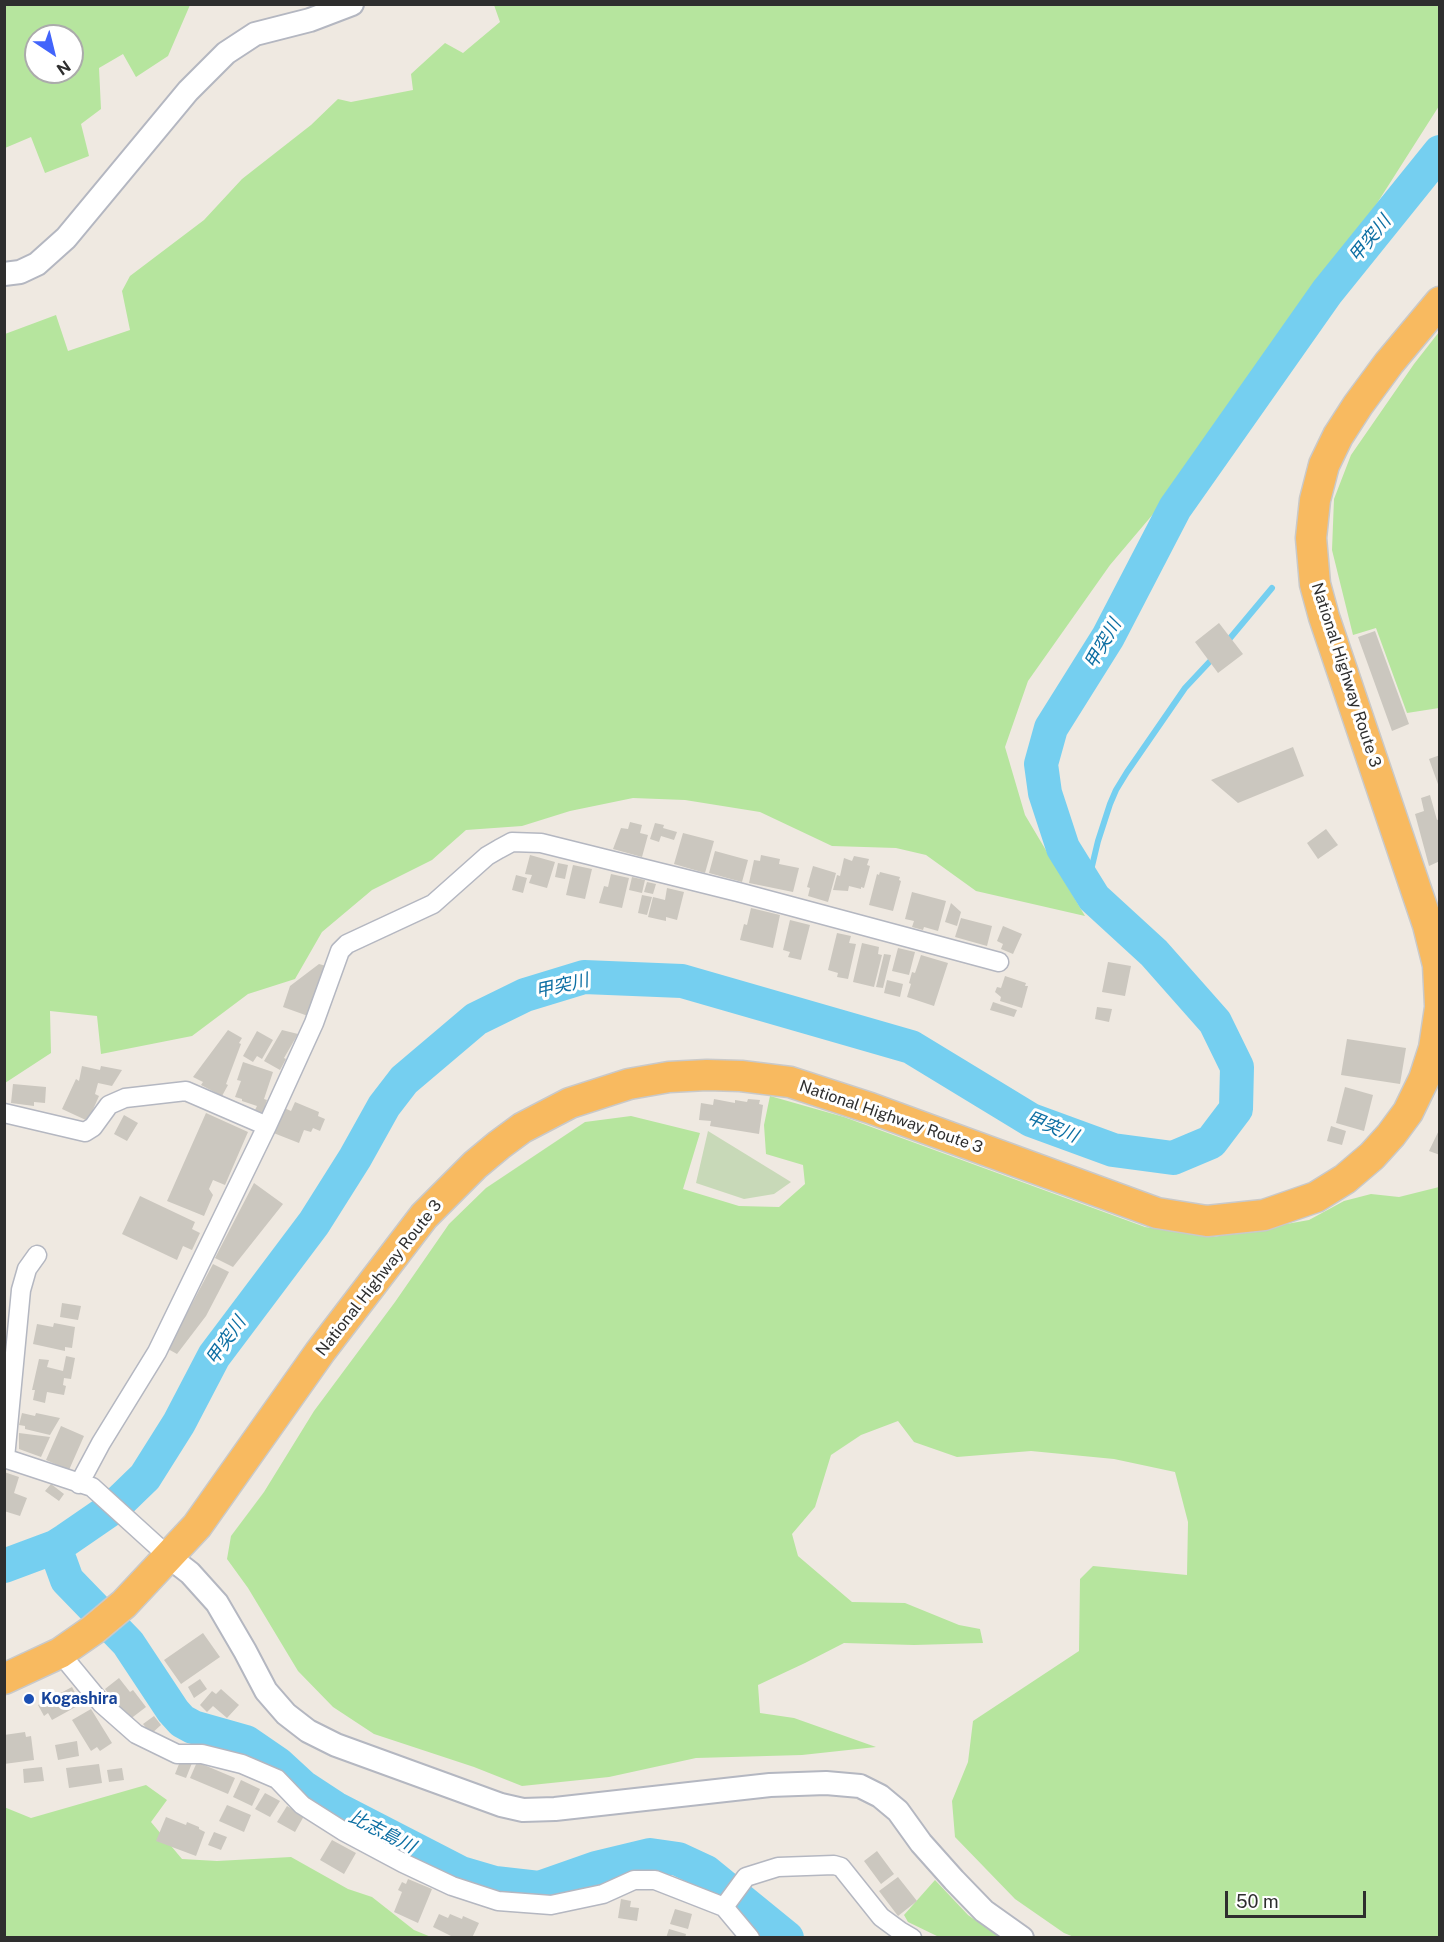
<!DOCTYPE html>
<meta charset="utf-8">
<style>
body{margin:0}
#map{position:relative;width:1444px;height:1942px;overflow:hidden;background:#efe9e1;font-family:"Public Sans",sans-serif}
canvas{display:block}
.frame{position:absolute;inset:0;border:6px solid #2e2e2e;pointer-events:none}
.north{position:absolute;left:24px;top:24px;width:60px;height:60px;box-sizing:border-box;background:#fff;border:2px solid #ababab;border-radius:50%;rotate:145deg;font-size:16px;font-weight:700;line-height:24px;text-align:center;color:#2e2e2e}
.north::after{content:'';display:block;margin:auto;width:21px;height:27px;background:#4264fb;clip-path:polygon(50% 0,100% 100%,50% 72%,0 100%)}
.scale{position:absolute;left:1225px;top:1891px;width:141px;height:27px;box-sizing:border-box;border:3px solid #2e2e2e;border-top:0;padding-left:8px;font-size:18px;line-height:21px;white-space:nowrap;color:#2e2e2e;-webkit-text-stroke:4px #fff;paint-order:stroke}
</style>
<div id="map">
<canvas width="1444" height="1942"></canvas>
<div class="frame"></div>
<div class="north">N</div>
<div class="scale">50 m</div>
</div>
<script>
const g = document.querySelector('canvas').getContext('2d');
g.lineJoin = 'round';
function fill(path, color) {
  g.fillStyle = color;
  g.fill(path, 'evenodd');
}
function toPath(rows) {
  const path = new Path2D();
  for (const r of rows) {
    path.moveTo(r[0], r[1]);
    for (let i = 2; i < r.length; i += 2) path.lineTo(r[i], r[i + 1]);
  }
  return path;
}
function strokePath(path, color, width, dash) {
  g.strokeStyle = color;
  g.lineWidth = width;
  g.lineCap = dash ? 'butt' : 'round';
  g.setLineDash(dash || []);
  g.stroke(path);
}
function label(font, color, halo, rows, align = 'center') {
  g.font = font + ' "Public Sans","Noto Sans JP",sans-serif';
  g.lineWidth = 6;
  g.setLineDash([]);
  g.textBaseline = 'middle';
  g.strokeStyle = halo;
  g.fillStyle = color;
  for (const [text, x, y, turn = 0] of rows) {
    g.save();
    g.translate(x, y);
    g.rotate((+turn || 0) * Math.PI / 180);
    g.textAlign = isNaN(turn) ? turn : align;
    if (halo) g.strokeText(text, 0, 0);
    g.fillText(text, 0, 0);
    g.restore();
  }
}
const green = toPath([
 [5,4,190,4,190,5,168,56,136,77,123,54,99,68,101,109,81,124,89,156,45,173,31,137,5,148],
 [36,36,72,36,72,72,36,72],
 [494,5,1439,5,1439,106,1258,390,1110,565,1028,681,1005,747,1025,815,1085,916,976,891,926,855,896,848,832,846,760,812,685,800,633,798,570,811,522,826,466,830,432,860,372,890,322,932,295,979,248,994,192,1036,101,1054,97,1016,50,1011,51,1053,5,1083,5,334,56,315,68,351,130,330,122,291,130,276,204,220,242,179,311,125,338,99,351,102,413,90,411,74,445,43,463,53,500,22],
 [1439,332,1439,708,1407,713,1376,628,1353,635,1332,550,1334,499,1351,455,1414,364],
 [770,1096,844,1117,1145,1227,1213,1237,1309,1220,1344,1201,1371,1194,1399,1197,1439,1187,1439,1937,1074,1937,1064,1933,1015,1899,955,1837,952,1801,968,1762,973,1721,1079,1651,1080,1579,1093,1566,1187,1575,1188,1522,1175,1472,1114,1459,1031,1451,957,1457,914,1442,898,1421,861,1435,831,1455,815,1507,792,1534,798,1556,852,1602,905,1603,959,1625,980,1629,983,1643,914,1645,844,1643,805,1663,758,1685,760,1713,794,1718,876,1747,802,1755,696,1758,609,1777,522,1786,474,1767,374,1734,333,1707,298,1671,248,1588,227,1559,231,1536,264,1492,314,1411,395,1302,449,1224,486,1188,585,1122,631,1116,700,1133,683,1189,739,1206,779,1207,805,1184,803,1165,766,1154,764,1125],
 [146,1785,167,1800,151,1822,182,1859,217,1861,291,1857,348,1889,372,1897,414,1930,431,1937,5,1937,4,1807,31,1818],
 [935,1880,968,1915,999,1937,939,1937,908,1922,904,1915]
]);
const cemetery = toPath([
 [708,1131,791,1182,774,1194,744,1199,696,1183]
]);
const stream = toPath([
 [1226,643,1272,588],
 [1087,887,1098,841,1110,804,1116,790,1127,772,1185,688,1214,657]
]);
const river = toPath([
 [55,1547,67,1580,128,1643,173,1711,182,1721,193,1727,246,1742,278,1764,303,1787,335,1808,461,1873,495,1883,539,1888,596,1868,650,1855,678,1859,706,1872,787,1938],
 [4,1566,55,1547,66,1540,114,1507,145,1477,179,1423,214,1356,314,1223,355,1158,384,1106,404,1080,476,1019,525,995,584,977,682,981,911,1047,1031,1120,1113,1150,1173,1158,1211,1142,1236,1109,1237,1067,1215,1022,1154,953,1094,898,1063,848,1045,793,1041,764,1051,728,1108,637,1175,508,1327,292,1440,152]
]);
const building = toPath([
 [1219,623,1243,654,1218,673,1195,642],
 [1375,631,1409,724,1392,731,1358,637],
 [1293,747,1304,776,1238,803,1211,780],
 [1440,755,1440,787,1439,787,1429,759],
 [1430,795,1437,820,1440,819,1440,861,1429,866,1415,814,1424,811,1421,798],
 [630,822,642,825,640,833,648,835,642,857,613,849,621,828,628,829],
 [655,823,664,825,663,828,677,832,674,840,661,836,659,842,650,839],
 [1326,829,1338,845,1318,859,1307,843],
 [683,833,714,841,705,873,674,864],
 [715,851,748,860,742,882,709,873],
 [530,855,555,862,547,888,529,883,532,875,525,874],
 [761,855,780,859,779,864,799,868,793,892,749,883,754,860,760,861],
 [854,856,869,859,867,865,870,866,864,888,861,887,861,889,849,886,848,891,833,890,837,875,840,876,844,858,852,861],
 [558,863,568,865,565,879,555,877],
 [573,865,592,869,585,899,566,895],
 [813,866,836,873,828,902,808,896,810,888,807,887],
 [880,872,900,877,899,880,901,881,893,911,869,905,877,874,879,875],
 [611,874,629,878,622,908,599,903,604,886,608,887],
 [516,875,527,878,523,893,512,890],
 [632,877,645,880,642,893,629,890],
 [647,882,656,884,653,894,644,892],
 [667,888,684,892,677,920,666,917,666,921,648,917,653,897,665,900],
 [912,892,946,901,938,931,924,927,923,930,912,927,914,921,905,919],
 [642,895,652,897,647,915,638,913],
 [951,903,961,912,957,926,945,922],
 [751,908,780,915,773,948,740,940,744,924,747,925],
 [961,918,992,926,987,946,955,937],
 [790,920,810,925,801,960,788,957,790,952,783,950],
 [1003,926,1022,934,1013,954,1001,949,1003,944,997,941],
 [837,933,851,936,849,943,856,944,848,979,837,977,838,973,828,970],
 [862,943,879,947,878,954,882,955,874,987,853,982],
 [898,948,915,952,909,975,892,971],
 [884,954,891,955,883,988,876,987],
 [921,955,948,963,934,1006,907,997,911,984,909,983,912,972,915,973],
 [1108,962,1131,966,1125,996,1102,992],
 [319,964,326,966,308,1016,283,1007,290,986],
 [1005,976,1026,983,1025,986,1028,986,1022,1008,1000,1001,1001,997,995,992,997,987,1001,988],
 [887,980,903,984,900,997,884,993],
 [993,1002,1017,1010,1014,1017,990,1010],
 [1097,1007,1112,1009,1109,1022,1095,1019],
 [228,1030,242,1038,239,1043,241,1044,226,1084,228,1085,222,1096,201,1085,203,1082,193,1077],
 [282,1030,298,1034,284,1058,286,1059,280,1070,264,1061],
 [257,1031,273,1040,262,1059,257,1056,253,1062,243,1056],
 [1347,1039,1406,1048,1400,1084,1341,1075],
 [243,1062,273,1072,264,1099,267,1100,263,1113,255,1110,257,1106,242,1101,242,1099,235,1097,241,1081,237,1080],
 [82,1066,100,1070,101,1066,122,1070,112,1086,98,1083,95,1094,99,1096,88,1121,62,1109,76,1079,79,1081],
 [13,1084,46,1087,45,1103,34,1102,34,1106,11,1103],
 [1345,1087,1373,1095,1364,1131,1336,1123],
 [714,1099,735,1103,735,1100,747,1102,748,1099,760,1100,759,1104,763,1105,759,1134,710,1126,711,1121,699,1120,701,1103,713,1105],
 [295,1102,319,1112,318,1116,325,1119,320,1131,313,1128,311,1132,304,1130,299,1143,271,1132,282,1107,291,1111],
 [206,1113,248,1132,225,1185,213,1180,209,1189,213,1195,204,1216,167,1201],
 [124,1115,138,1123,127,1141,114,1134],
 [1331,1126,1346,1131,1342,1145,1327,1141],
 [1440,1128,1440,1155,1429,1151],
 [254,1183,283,1204,233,1267,215,1258],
 [140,1196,195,1222,192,1229,200,1233,192,1250,183,1246,177,1260,122,1234],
 [213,1264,229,1272,206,1316,177,1354,168,1349],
 [62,1303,81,1306,78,1320,60,1317],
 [54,1323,75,1327,72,1348,65,1347,65,1351,33,1344,37,1324,53,1327],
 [66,1356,75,1358,71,1379,64,1378,63,1385,66,1386,64,1395,47,1392,45,1403,33,1400,35,1390,32,1390,39,1359,49,1360,47,1367,63,1371],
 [22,1413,35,1416,36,1413,60,1418,50,1435,25,1429,25,1426,19,1425],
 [61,1426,84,1436,69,1470,46,1460],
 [19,1433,50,1437,41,1457,19,1449],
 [4,1472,19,1477,14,1493,27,1498,20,1516,4,1511],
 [51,1484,64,1494,59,1501,45,1491],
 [203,1633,220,1657,181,1684,164,1660],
 [119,1678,130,1692,133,1690,146,1707,129,1720,105,1689],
 [200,1679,207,1689,194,1698,188,1687],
 [72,1687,81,1704,52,1720,48,1713,44,1716,38,1705],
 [221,1689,239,1705,227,1718,213,1706,207,1712,200,1705,212,1691,216,1694],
 [91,1709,112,1743,100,1751,97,1747,91,1751,72,1720],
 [154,1716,161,1725,151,1734,143,1724],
 [25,1732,26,1737,31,1736,34,1760,4,1764,4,1735],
 [77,1741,79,1756,58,1760,55,1745],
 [181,1759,192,1763,186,1778,175,1774],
 [197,1762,235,1778,228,1794,190,1778],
 [99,1764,102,1783,69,1788,66,1768],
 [42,1767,44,1781,24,1783,23,1769],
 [122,1768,124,1780,109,1782,107,1770],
 [241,1780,260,1789,252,1806,233,1797],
 [265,1793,280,1801,270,1817,255,1809],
 [227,1805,251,1815,244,1832,219,1821],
 [287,1806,304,1816,295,1832,277,1822],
 [166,1817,186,1825,187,1822,199,1827,199,1829,205,1832,196,1856,156,1841],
 [214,1832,227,1837,221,1850,208,1845],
 [332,1840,356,1853,344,1874,320,1860],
 [877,1851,894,1874,881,1884,864,1861],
 [898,1877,917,1901,898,1916,879,1891],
 [408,1879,432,1889,418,1923,394,1912,402,1892,398,1890,402,1882,406,1884],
 [621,1899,631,1901,630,1907,639,1908,637,1921,618,1918],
 [675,1909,692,1914,688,1929,670,1924],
 [439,1914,448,1918,450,1914,462,1919,463,1916,479,1923,472,1938,455,1938,433,1927],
 [669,1929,686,1934,685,1938,666,1938]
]);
const minor = toPath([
 [4,1113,85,1132,93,1127,109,1105,125,1098,186,1091,267,1126],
 [4,1458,92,1487,168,1556],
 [5,1458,21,1290,27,1269,37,1255],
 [79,1484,101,1443,157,1352,267,1126,314,1023,340,951,347,944,433,904,487,856,499,849,512,842,541,843,738,892,999,962],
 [60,1653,102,1704,136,1734,177,1754,202,1754,242,1764,277,1779,302,1805,343,1831,403,1863,452,1886,498,1901,551,1905,603,1894,634,1880,655,1880,724,1907,750,1938],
 [724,1907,746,1877,778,1867,834,1865,841,1867,881,1917,900,1931,912,1938]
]);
const tertiary = toPath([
 [4,274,20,272,37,264,66,238,188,91,226,53,255,34,310,20,352,4],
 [168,1556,190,1573,217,1603,245,1651,266,1691,286,1714,308,1731,336,1745,501,1805,523,1810,555,1809,770,1785,826,1783,860,1786,880,1796,898,1811,921,1843,954,1880,984,1911,1022,1938]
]);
const trunk = toPath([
 [1440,302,1389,363,1358,405,1338,436,1324,465,1315,500,1311,538,1315,584,1324,617,1428,925,1438,965,1440,1005],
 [4,1679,60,1653,93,1630,124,1604,197,1526,320,1352,424,1216,475,1165,499,1145,522,1128,570,1103,629,1084,669,1077,707,1075,741,1076,790,1082,870,1108,1157,1213,1207,1221,1264,1215,1316,1197,1345,1179,1372,1156,1391,1135,1408,1112,1424,1079,1434,1048,1440,1008]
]);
const markers = [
 [29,1699,6,"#1a4fb4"]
];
const streetNames = [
 ["National Highway Route 3",1346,675,72],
 ["National Highway Route 3",891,1117,19],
 ["National Highway Route 3",379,1278,-52]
];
const transitNames = [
 ["Kogashira",41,1699]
];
const waterNames = [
 ["甲突川",1370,239,-51],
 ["甲突川",1103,644,-60],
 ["甲突川",562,986,-13],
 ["甲突川",1052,1127,22],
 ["甲突川",226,1341,-55],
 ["比志島川",382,1832,27]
];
fill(green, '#b6e59e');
fill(cemetery, '#c8d9b8');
strokePath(stream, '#75cff0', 6);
strokePath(river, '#75cff0', 34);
fill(building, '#cbc7bf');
strokePath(minor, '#b4b7c1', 21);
strokePath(tertiary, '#b4b7c1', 26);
strokePath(trunk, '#c9c9c9', 33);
strokePath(minor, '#fff', 18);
strokePath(tertiary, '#fff', 22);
strokePath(trunk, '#f8ba60', 30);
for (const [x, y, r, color] of markers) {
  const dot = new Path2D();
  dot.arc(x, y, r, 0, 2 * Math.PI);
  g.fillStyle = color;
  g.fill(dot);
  strokePath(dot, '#fff', 2);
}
label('16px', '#2e2e2e', '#fff', streetNames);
label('bold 16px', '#164399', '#fff', transitNames, 'left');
label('italic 18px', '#0d6fa3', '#fff', waterNames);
</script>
